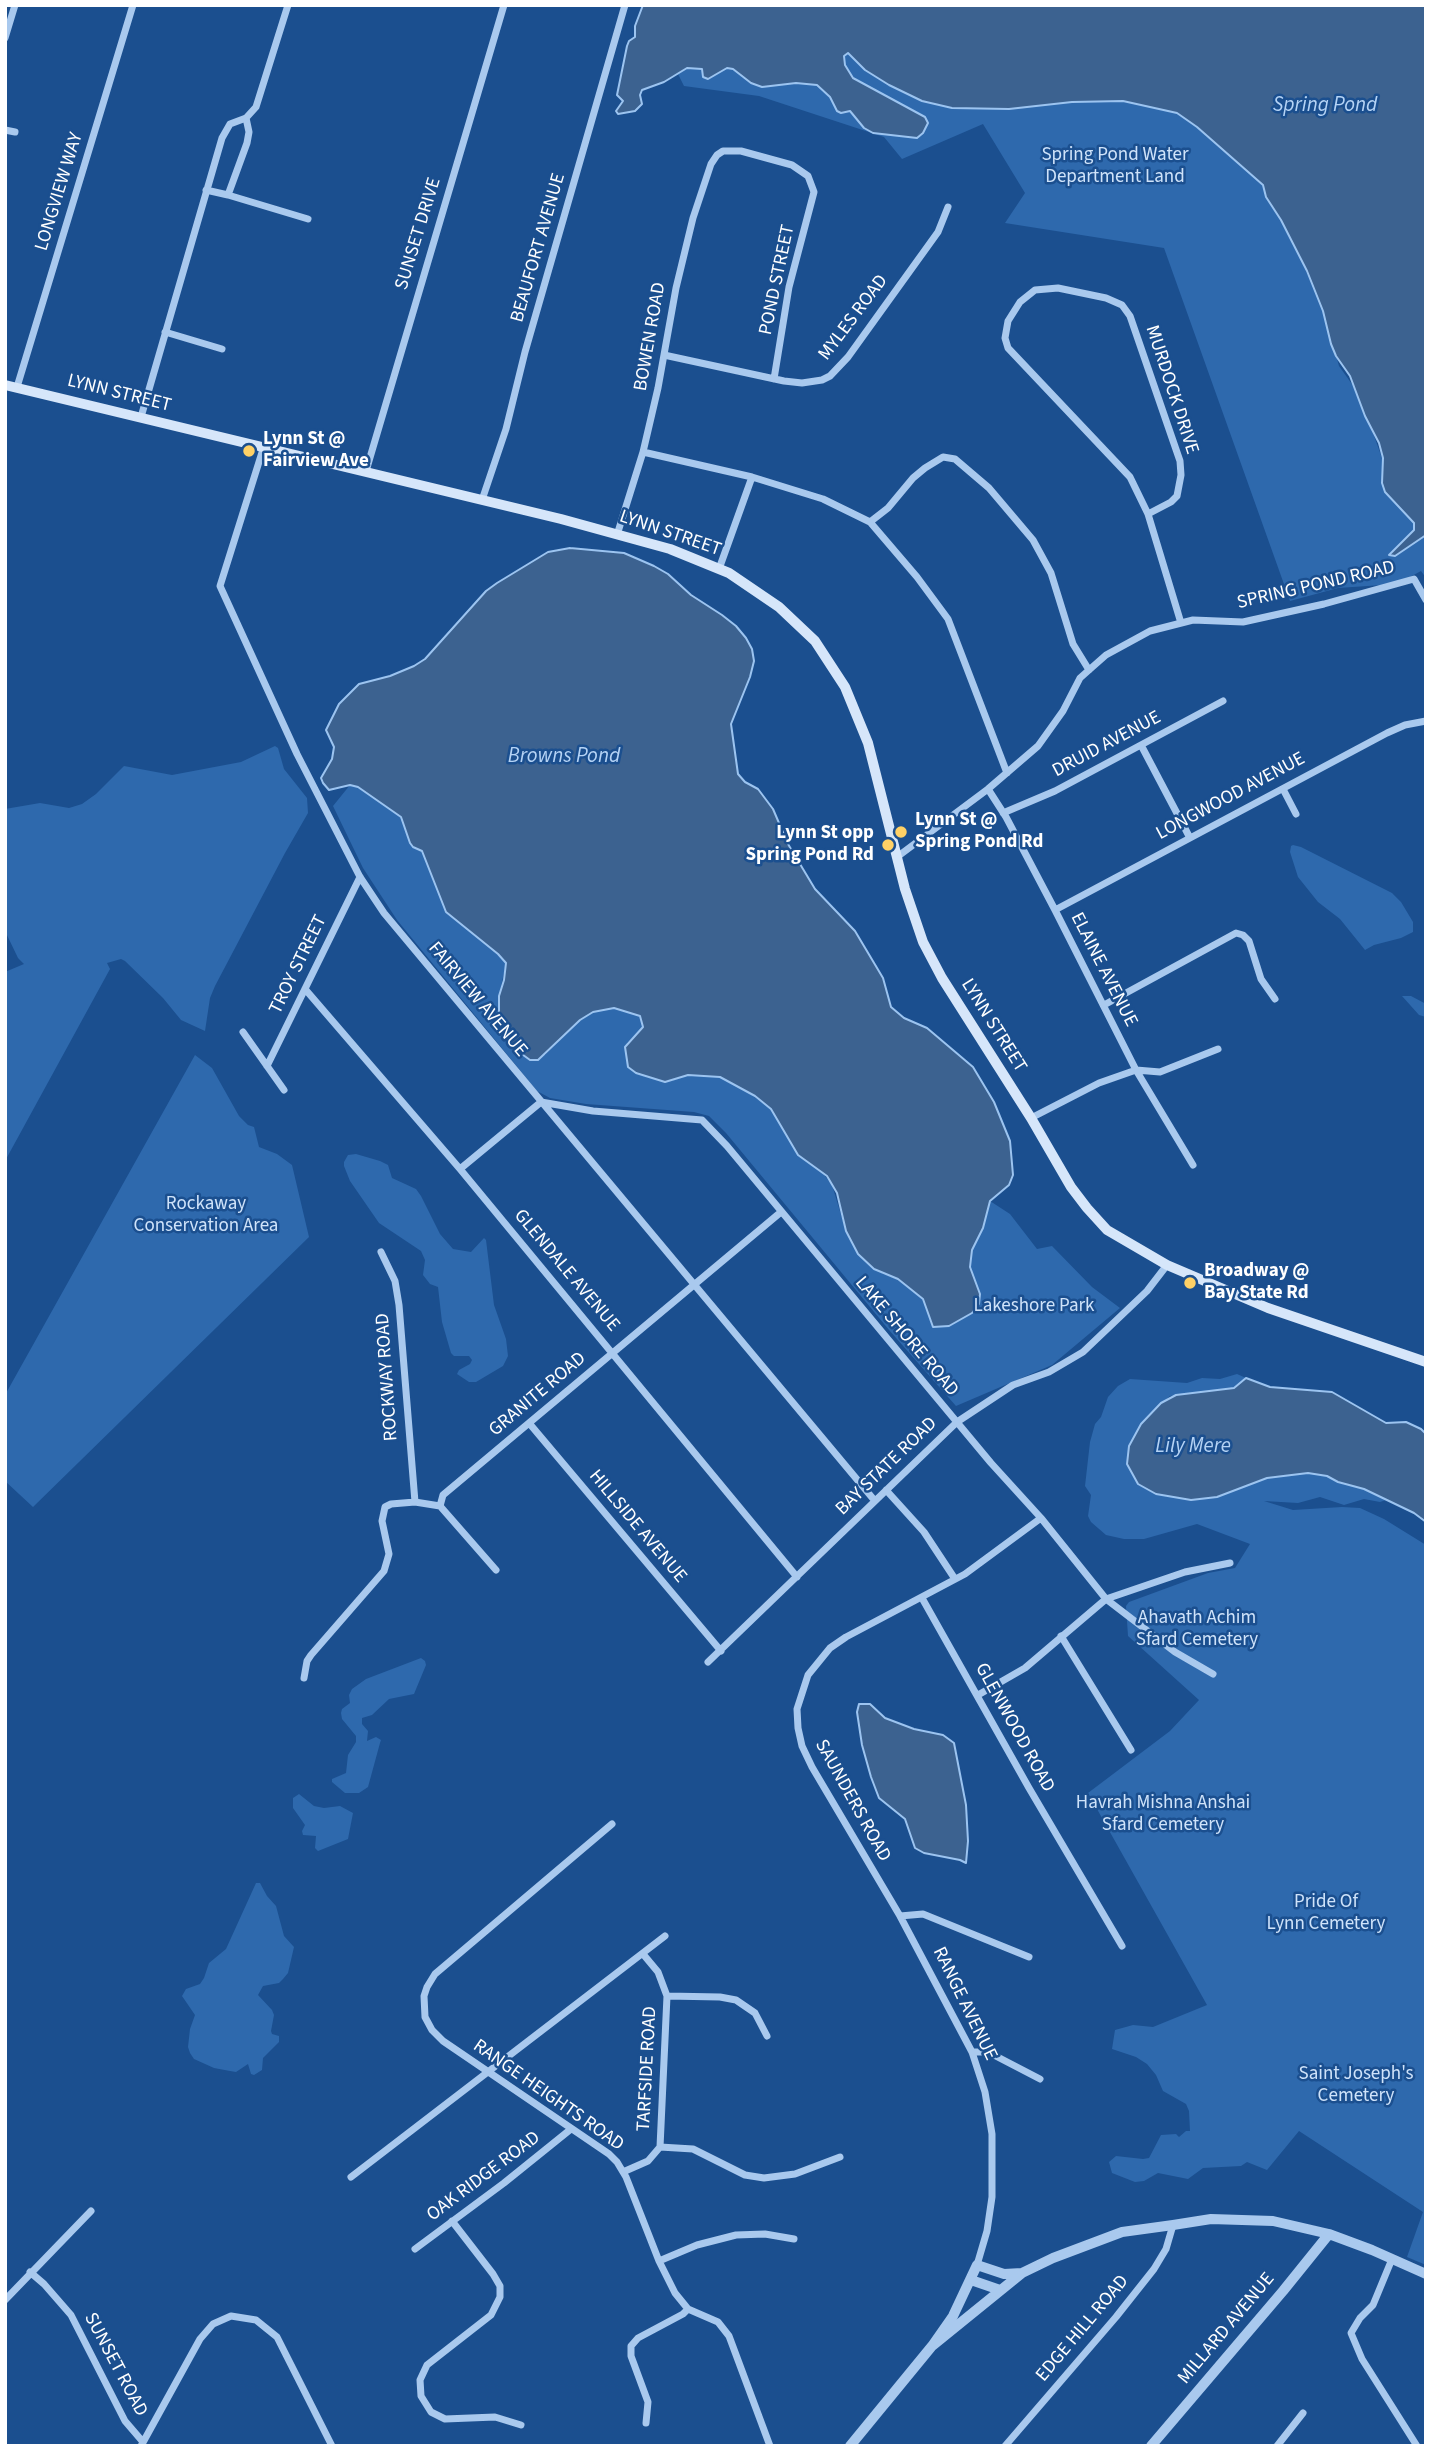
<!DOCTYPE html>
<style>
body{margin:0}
#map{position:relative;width:1431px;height:2451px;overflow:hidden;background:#1b4f8f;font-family:"Source Sans 3",sans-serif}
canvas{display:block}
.frame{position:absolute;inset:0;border:7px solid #fff;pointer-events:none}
</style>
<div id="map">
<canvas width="1431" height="2451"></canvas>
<div class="frame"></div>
</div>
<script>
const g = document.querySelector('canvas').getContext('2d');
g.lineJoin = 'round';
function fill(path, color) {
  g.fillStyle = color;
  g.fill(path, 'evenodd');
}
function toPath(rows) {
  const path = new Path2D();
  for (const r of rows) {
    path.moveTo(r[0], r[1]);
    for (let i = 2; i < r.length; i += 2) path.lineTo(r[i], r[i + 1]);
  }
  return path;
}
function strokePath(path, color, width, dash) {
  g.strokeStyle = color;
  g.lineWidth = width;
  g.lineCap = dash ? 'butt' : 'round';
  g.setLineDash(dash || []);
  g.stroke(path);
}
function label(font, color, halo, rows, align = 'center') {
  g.font = font + ' "Source Sans 3",sans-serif';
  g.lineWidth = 5;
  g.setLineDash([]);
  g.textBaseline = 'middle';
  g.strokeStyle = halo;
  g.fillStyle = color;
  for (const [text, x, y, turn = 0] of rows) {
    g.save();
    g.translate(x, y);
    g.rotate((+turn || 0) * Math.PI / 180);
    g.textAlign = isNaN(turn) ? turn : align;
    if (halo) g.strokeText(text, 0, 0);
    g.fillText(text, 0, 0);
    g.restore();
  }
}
const green = toPath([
 [699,5,1099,95,1174,103,1269,190,1298,246,1304,267,1322,305,1339,366,1359,394,1382,458,1426,530,1426,578,1421,571,1397,584,1338,588,1290,601,1164,248,1005,223,1025,193,983,124,902,159,884,137,759,96,684,86,678,74],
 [275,746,278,748,284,769,307,798,308,813,285,853,215,986,210,998,205,1031,181,1020,163,998,125,961,121,959,107,963,110,969,5,1161,5,972,24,964,18,958,5,931,5,809,40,803,69,808,82,804,96,794,124,766,172,775,241,762],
 [350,785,358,787,401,817,414,847,422,851,446,912,498,954,506,963,499,996,499,1031,545,1055,580,1020,593,1012,614,1008,640,1016,643,1027,627,1043,646,1077,670,1081,688,1075,720,1077,739,1086,771,1109,807,1162,818,1167,832,1185,846,1231,883,1274,898,1279,923,1299,933,1327,949,1326,972,1313,980,1294,970,1267,972,1250,983,1228,990,1201,1010,1214,1037,1249,1052,1246,1092,1287,1120,1308,1052,1365,956,1406,889,1330,726,1133,709,1116,694,1112,586,1104,550,1098,537,1091,397,920,363,868,333,806],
 [1293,845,1301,847,1392,893,1401,902,1413,922,1413,932,1401,938,1374,945,1365,950,1340,919,1318,902,1298,877,1290,852,1291,846],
 [1402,996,1411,996,1426,1004,1426,1017,1419,1015],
 [195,1055,212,1068,239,1116,248,1125,254,1127,259,1147,277,1154,292,1165,309,1237,33,1507,5,1481,5,1395],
 [356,1154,380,1161,388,1165,392,1178,416,1189,421,1196,440,1234,453,1249,471,1252,484,1238,486,1240,494,1305,506,1339,508,1356,503,1366,476,1382,469,1382,457,1374,459,1370,470,1364,472,1360,469,1356,454,1356,451,1353,442,1322,438,1287,430,1284,423,1275,425,1260,421,1251,379,1223,350,1181,344,1166,344,1162,348,1155],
 [1237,1374,1246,1378,1234,1388,1170,1396,1141,1424,1127,1464,1138,1484,1156,1494,1217,1497,1267,1478,1280,1476,1308,1473,1327,1476,1338,1482,1359,1487,1386,1500,1380,1502,1364,1499,1344,1505,1320,1497,1298,1503,1264,1501,1293,1510,1342,1507,1360,1508,1384,1519,1426,1545,1426,2265,1407,2257,1423,2212,1299,2131,1267,2170,1247,2162,1241,2166,1203,2168,1188,2179,1158,2173,1144,2181,1135,2182,1112,2173,1109,2162,1116,2156,1143,2159,1149,2158,1161,2135,1176,2134,1179,2137,1186,2131,1190,2131,1189,2111,1186,2104,1163,2091,1156,2075,1147,2064,1136,2057,1112,2049,1115,2030,1133,2025,1153,2027,1207,2005,1088,1793,1170,1731,1199,1700,1128,1636,1126,1606,1129,1602,1208,1573,1235,1568,1250,1544,1197,1524,1144,1539,1124,1539,1106,1535,1091,1522,1088,1516,1091,1495,1085,1486,1090,1442,1095,1424,1101,1417,1108,1397,1118,1386,1130,1379,1187,1383,1202,1378,1220,1379],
 [421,1658,425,1661,426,1665,414,1694,389,1699,372,1715,362,1718,362,1724,368,1731,367,1741,376,1737,381,1740,380,1743,368,1787,359,1793,345,1793,332,1782,332,1779,346,1773,348,1755,356,1742,356,1736,342,1719,341,1713,342,1709,350,1703,349,1695,352,1689,366,1679],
 [299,1794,314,1806,324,1808,340,1806,353,1813,348,1839,318,1851,315,1848,316,1836,303,1835,302,1831,305,1825,293,1808,293,1798],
 [256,1883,260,1883,267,1896,276,1906,284,1936,294,1947,288,1973,283,1979,279,1983,263,1986,258,1995,272,2010,274,2015,271,2031,272,2034,279,2036,279,2042,263,2058,262,2070,254,2075,251,2074,248,2064,236,2072,230,2071,214,2068,194,2059,190,2053,188,2047,190,2029,195,2015,182,1996,186,1989,200,1984,204,1978,209,1963,226,1949]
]);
const water = toPath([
 [643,5,1426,5,1426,535,1395,556,1389,555,1414,530,1414,523,1385,492,1382,483,1383,458,1379,443,1365,416,1350,376,1336,356,1331,344,1323,311,1307,271,1281,220,1266,197,1263,185,1197,127,1177,113,1123,101,1072,102,1009,109,952,108,922,101,889,85,865,70,848,53,844,56,845,65,853,78,925,117,928,123,923,133,917,138,873,133,864,128,850,111,841,113,837,111,830,97,817,85,796,83,762,87,751,83,733,69,727,68,708,79,703,77,702,69,687,68,664,82,642,90,640,95,642,104,635,111,618,114,616,111,623,101,617,95,627,46,629,41,635,37,635,26,643,5],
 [570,548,624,553,654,566,668,574,691,595,722,615,736,626,746,638,752,649,754,661,750,677,731,724,738,774,745,782,758,789,773,809,788,844,815,889,855,931,883,978,891,1007,904,1018,927,1028,973,1067,994,1102,1010,1141,1013,1175,1009,1185,990,1201,983,1228,972,1250,970,1267,980,1294,979,1304,972,1313,949,1326,933,1327,923,1299,898,1279,874,1269,858,1254,846,1231,837,1193,827,1176,798,1155,771,1109,755,1096,720,1077,688,1075,665,1082,636,1073,628,1067,625,1047,643,1027,640,1016,614,1008,593,1012,580,1020,538,1060,530,1060,519,1052,499,1031,499,996,504,980,506,963,498,954,446,912,422,851,413,847,410,843,401,817,358,787,350,785,329,790,323,783,321,778,332,759,334,747,326,730,339,704,359,684,390,676,414,666,425,659,486,591,497,583,548,552,570,548],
 [1246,1378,1270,1387,1332,1392,1386,1423,1406,1422,1421,1429,1426,1434,1426,1522,1414,1513,1364,1489,1338,1482,1327,1476,1308,1473,1267,1478,1217,1497,1191,1500,1156,1494,1138,1484,1127,1464,1129,1446,1141,1424,1161,1403,1176,1395,1234,1388,1246,1378],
 [859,1704,870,1704,885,1718,914,1729,943,1735,954,1743,966,1805,968,1841,966,1863,960,1860,924,1853,915,1848,905,1819,879,1798,871,1777,862,1745,857,1712,859,1704]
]);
const minor = toPath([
 [5,38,15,5],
 [5,130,15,132],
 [206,190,228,195,247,143,249,132,246,118],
 [228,195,308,219],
 [165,332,222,349],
 [664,355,784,381,802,383,822,380,830,376,848,357,938,232,948,207],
 [17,387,133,5],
 [141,417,222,138,230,124,246,118,256,107,288,5],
 [264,446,220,586,297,754,360,877,384,913,875,1501],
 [643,452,752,477,823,499,870,522,917,577,948,619,1007,773],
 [366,471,504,5],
 [482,500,506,429,525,352,625,5],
 [1148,514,1171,502,1177,496,1181,475,1180,461,1130,316,1122,305,1106,298,1058,288,1035,290,1020,302,1008,321,1005,338,1008,348,1130,477,1148,514,1181,623],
 [870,522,888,508,913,478,925,468,943,457,955,459,989,488,1033,540,1051,573,1073,644,1089,670],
 [617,535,643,452,658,388,676,288,693,218,711,164,717,155,723,151,741,151,792,165,808,176,814,192,789,287,774,379],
 [719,569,752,477],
 [1141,745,1190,838],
 [988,789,1006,817,1055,910,1136,1070,1193,1165],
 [1283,789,1296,814],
 [1003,813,1055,791,1223,701],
 [897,857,988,789,1038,746,1063,711,1080,678,1089,670,1106,655,1150,631,1193,620,1243,622,1324,604,1414,579,1426,600],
 [1055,910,1387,733,1405,725,1426,721],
 [305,989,460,1169,797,1577],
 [1104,1005,1236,933,1243,935,1249,941,1261,979,1275,999],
 [243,1032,284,1090],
 [267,1066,360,877],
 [1031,1118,1099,1083,1136,1070,1160,1072,1218,1049],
 [460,1169,541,1102,593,1111,702,1120,727,1146,991,1463,1041,1518,1106,1599,1175,1652,1213,1674],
 [381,1252,395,1281,399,1305,415,1502],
 [529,1423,721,1651],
 [886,1490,924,1532,955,1579],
 [440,1506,496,1570],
 [922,1598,1029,1788,1122,1946],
 [1061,1636,1131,1750],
 [708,1662,957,1422,1013,1385,1049,1372,1083,1352,1147,1291,1167,1265],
 [304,1678,307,1661,311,1655,384,1571,389,1554,382,1521,385,1507,391,1504,415,1502,440,1506,443,1495,781,1212],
 [978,1695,1025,1668,1106,1599,1185,1572,1230,1563],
 [612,1824,435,1974,427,1987,424,1996,425,2017,432,2030,443,2041,609,2154,617,2162,626,2177,659,2261,675,2293,688,2309,718,2322,729,2336,770,2446],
 [900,1916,972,2052,985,2092,992,2134,992,2197,987,2231,977,2265],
 [1029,1957,923,1914,900,1916,812,1767,802,1746,798,1728,797,1709,808,1675,830,1648,846,1637,965,1574,1041,1518],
 [667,1996,720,1997,736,2000,755,2013,767,2036],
 [972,2052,988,2052,1040,2079],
 [660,2147,693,2149,745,2175,764,2178,795,2174,840,2157],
 [623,2172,648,2161,660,2147,667,1996,658,1972,643,1954],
 [351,2177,665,1936],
 [452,2221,493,2274,500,2286,500,2297,491,2315,427,2365,420,2380,421,2396,431,2412,445,2419,495,2417,521,2425],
 [415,2249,504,2183,571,2129],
 [1392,2259,1373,2305,1360,2318,1351,2333,1362,2359,1417,2446],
 [659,2261,697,2245,736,2235,765,2234,794,2239],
 [30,2272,44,2284,71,2315,125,2421,143,2442],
 [5,2300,91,2211],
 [646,2423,648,2402,631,2356,631,2346,638,2338,683,2314,688,2309],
 [141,2446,200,2339,213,2324,231,2316,256,2320,277,2337,332,2446],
 [1005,2446,1116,2317,1154,2269,1166,2249,1173,2225],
 [1277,2446,1303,2413]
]);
const tertiary = toPath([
 [971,2280,1000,2290],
 [932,2346,1022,2273,1053,2258,1122,2232,1173,2225,1211,2219,1273,2221,1329,2234,1372,2250,1426,2274],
 [850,2446,932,2346,953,2316,977,2265,1004,2274,1022,2273],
 [1151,2446,1283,2291,1329,2234]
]);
const secondary = toPath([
 [5,385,561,519,670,549,729,573,779,607,815,641,845,687,868,743,905,889,923,942,942,978,1031,1118,1071,1187,1087,1208,1107,1230,1167,1265,1268,1308,1426,1362]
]);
const markers = [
 [249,451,7,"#ffd166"],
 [901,832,7,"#ffd166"],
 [888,845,7,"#ffd166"],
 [1190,1283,7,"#ffd166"]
];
const parkNames = [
 ["Spring Pond Water",1115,156],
 ["Department Land",1115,178],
 ["Rockaway",206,1205],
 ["Conservation Area",206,1227],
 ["Lakeshore Park",1034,1307],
 ["Ahavath Achim",1197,1619],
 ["Sfard Cemetery",1197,1641],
 ["Havrah Mishna Anshai",1163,1804],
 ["Sfard Cemetery",1163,1826],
 ["Pride Of",1326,1903],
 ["Lynn Cemetery",1326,1925],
 ["Saint Joseph's",1356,2075],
 ["Cemetery",1356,2097]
];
const streetNames = [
 ["LONGVIEW WAY",60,192,-73],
 ["SUNSET DRIVE",419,234,-73],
 ["BEAUFORT AVENUE",539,248,-74],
 ["POND STREET",778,280,-78],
 ["MYLES ROAD",854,318,-53],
 ["BOWEN ROAD",651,337,-80],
 ["MURDOCK DRIVE",1171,390,72],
 ["LYNN STREET",119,394,14],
 ["LYNN STREET",670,534,19],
 ["SPRING POND ROAD",1316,586,-13],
 ["DRUID AVENUE",1107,745,-28],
 ["LONGWOOD AVENUE",1231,797,-28],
 ["TROY STREET",299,965,-64],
 ["ELAINE AVENUE",1103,970,63],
 ["FAIRVIEW AVENUE",477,1000,50],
 ["LYNN STREET",993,1026,58],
 ["GLENDALE AVENUE",566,1271,50],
 ["LAKE SHORE ROAD",906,1337,50],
 ["ROCKWAY ROAD",388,1377,-94],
 ["GRANITE ROAD",538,1395,-40],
 ["BAY STATE ROAD",887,1467,-44],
 ["HILLSIDE AVENUE",637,1527,50],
 ["GLENWOOD ROAD",1014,1728,61],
 ["SAUNDERS ROAD",852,1801,61],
 ["RANGE AVENUE",964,2004,64],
 ["TARFSIDE ROAD",648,2069,-87],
 ["RANGE HEIGHTS ROAD",548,2096,35],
 ["OAK RIDGE ROAD",484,2177,-37],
 ["EDGE HILL ROAD",1083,2329,-50],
 ["MILLARD AVENUE",1227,2329,-50],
 ["SUNSET ROAD",115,2365,62]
];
const poiNames = [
 ["Lynn St @",263,440],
 ["Fairview Ave",263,462],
 ["Lynn St @",915,821],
 ["Spring Pond Rd",915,843],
 ["Lynn St opp",874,834,"right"],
 ["Spring Pond Rd",874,856,"right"],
 ["Broadway @",1204,1272],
 ["Bay State Rd",1204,1294]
];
const waterNames = [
 ["Spring Pond",1325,106],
 ["Browns Pond",564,757],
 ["Lily Mere",1193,1447]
];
fill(green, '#2e69ad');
fill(water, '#3c6290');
strokePath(water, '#9cc4f0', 2);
strokePath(minor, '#a9c9ee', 7);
strokePath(tertiary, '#a9c9ee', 10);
strokePath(secondary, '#d6e6fa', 10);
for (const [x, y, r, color] of markers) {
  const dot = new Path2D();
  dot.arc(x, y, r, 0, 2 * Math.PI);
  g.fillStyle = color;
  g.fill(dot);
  strokePath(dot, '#1b4f8f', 2.5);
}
label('19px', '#cfe3fa', '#1b4f8f', parkNames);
label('19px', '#fff', '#1b4f8f', streetNames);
label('bold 19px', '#fff', '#1b4f8f', poiNames, 'left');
label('italic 21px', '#b5d3f5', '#1b4f8f', waterNames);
</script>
